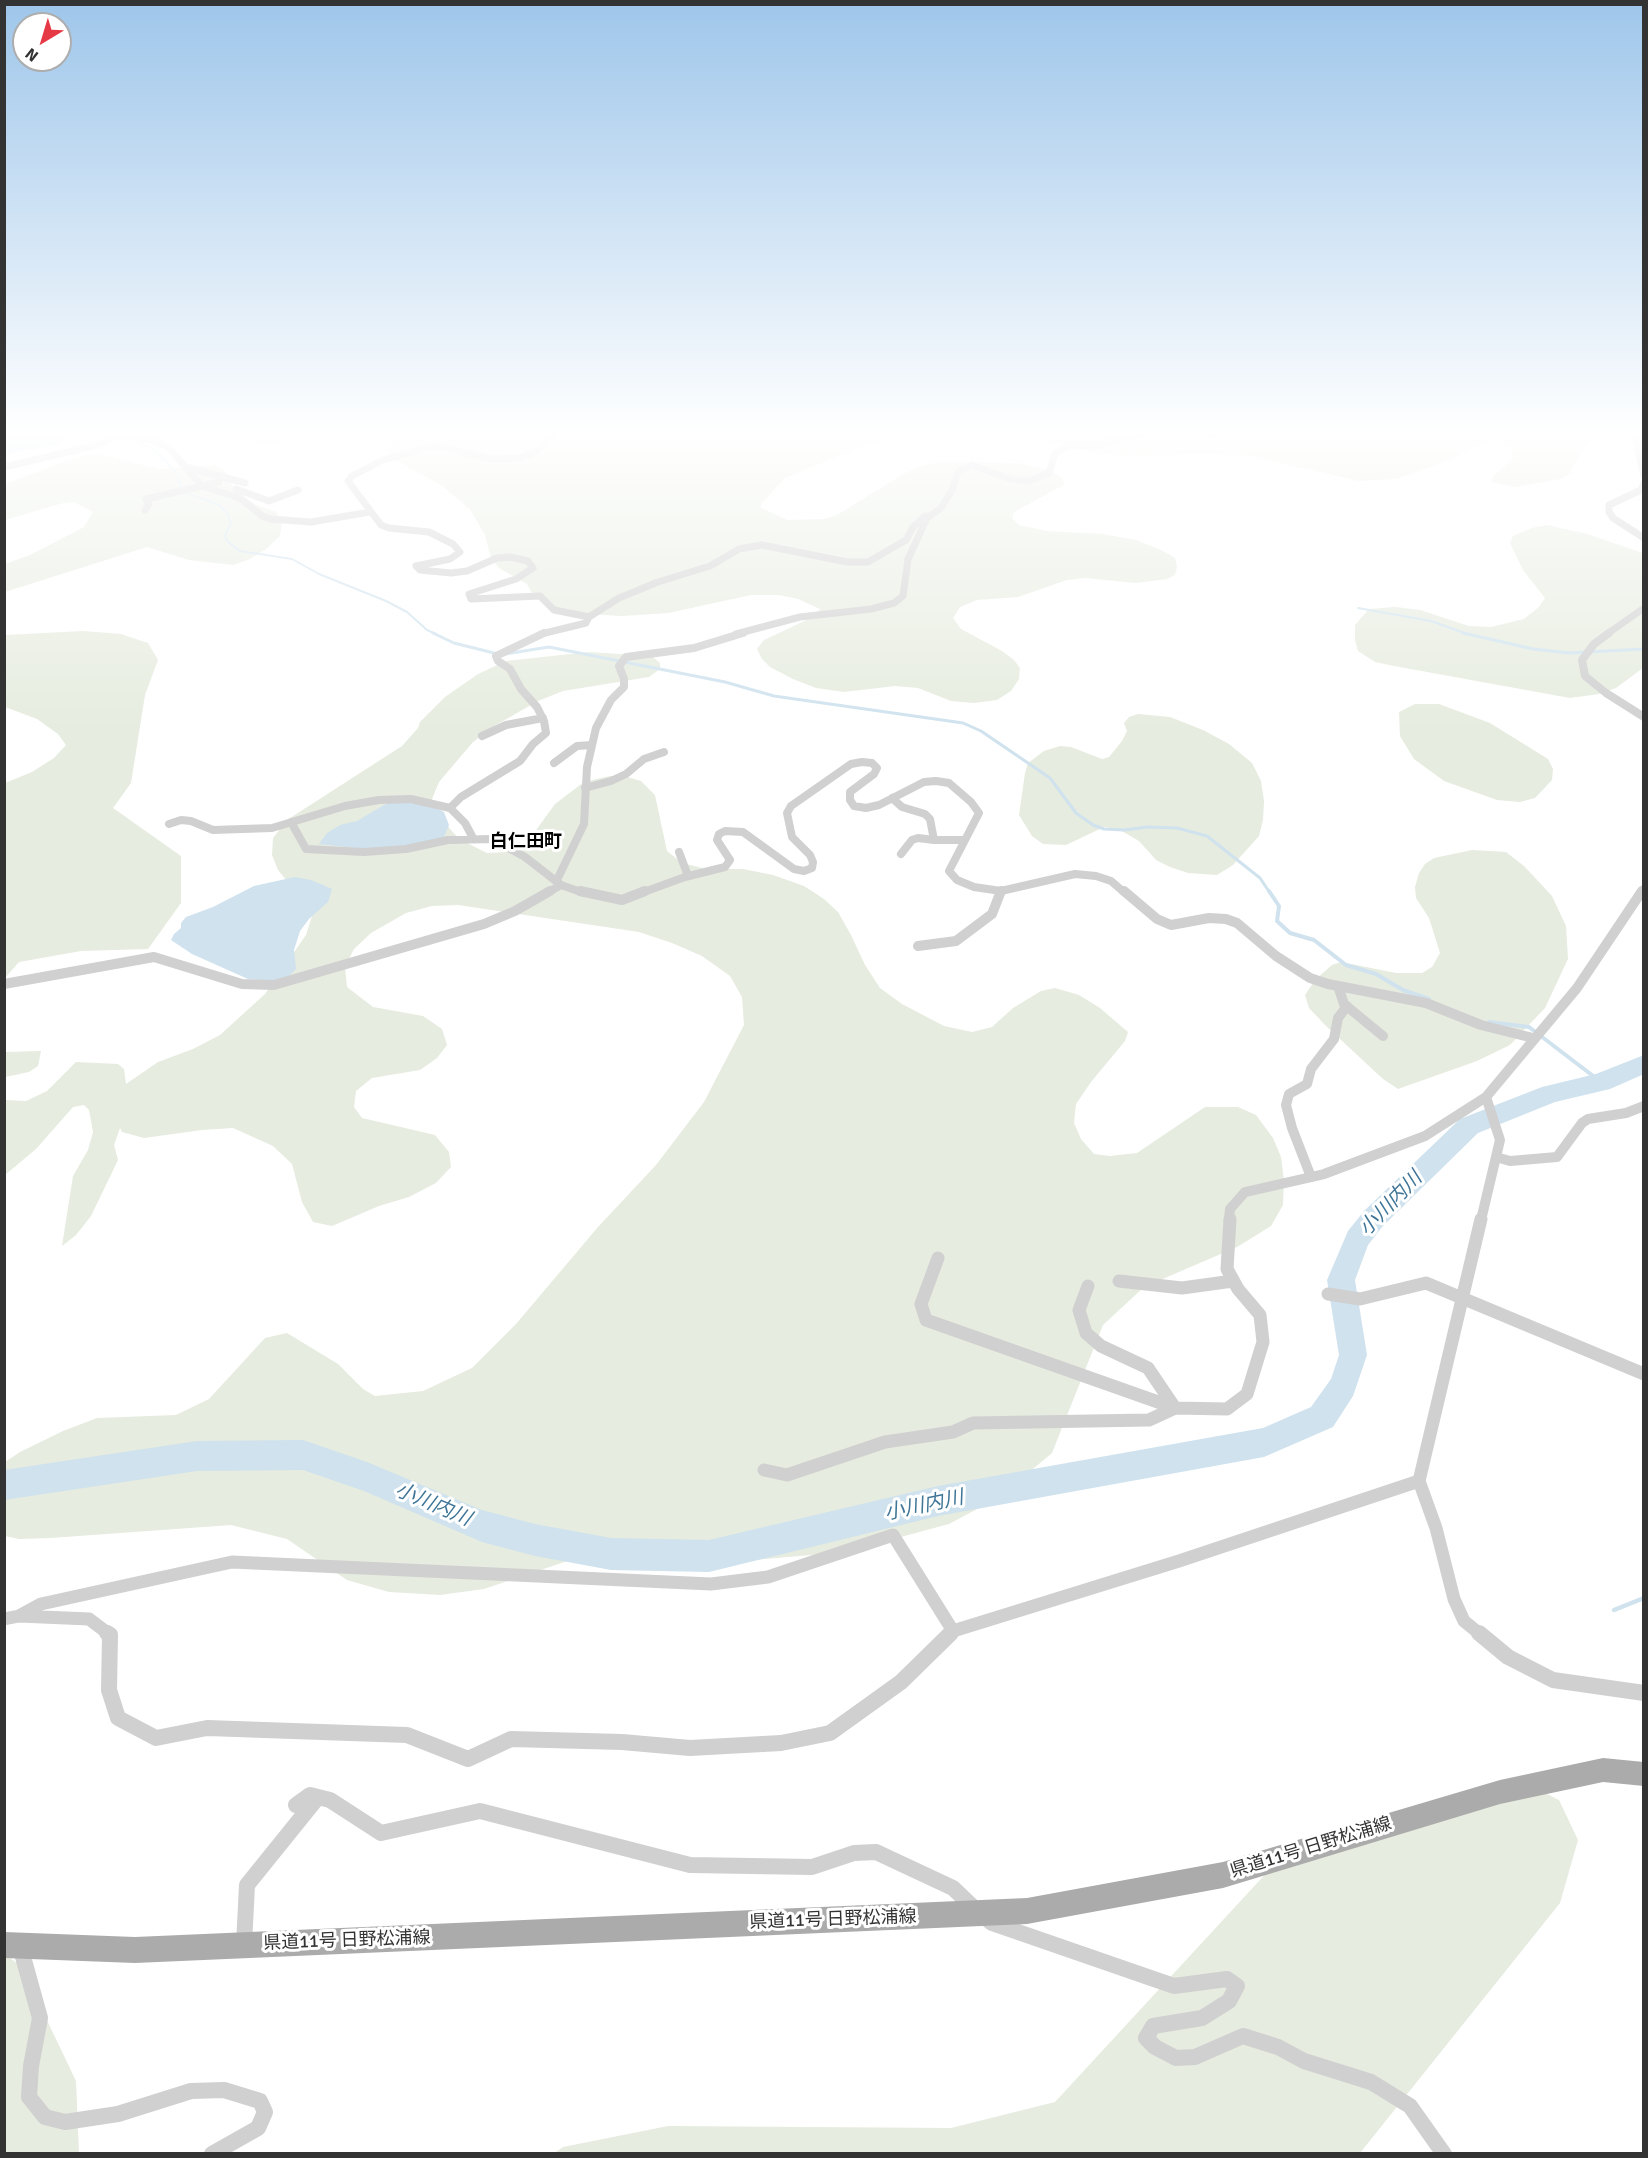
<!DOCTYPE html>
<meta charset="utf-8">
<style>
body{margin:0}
#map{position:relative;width:1648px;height:2158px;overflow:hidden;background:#fff;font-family:Signika,sans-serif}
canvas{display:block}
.frame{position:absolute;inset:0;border:6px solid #333;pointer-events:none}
.north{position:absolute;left:12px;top:12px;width:60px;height:60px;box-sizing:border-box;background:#fff;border:2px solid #adadad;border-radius:50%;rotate:218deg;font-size:16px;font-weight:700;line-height:24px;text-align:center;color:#333}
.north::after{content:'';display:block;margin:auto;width:21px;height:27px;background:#e63946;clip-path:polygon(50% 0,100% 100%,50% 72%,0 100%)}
</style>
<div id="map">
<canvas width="1648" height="2158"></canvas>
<div class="frame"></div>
<div class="north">N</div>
</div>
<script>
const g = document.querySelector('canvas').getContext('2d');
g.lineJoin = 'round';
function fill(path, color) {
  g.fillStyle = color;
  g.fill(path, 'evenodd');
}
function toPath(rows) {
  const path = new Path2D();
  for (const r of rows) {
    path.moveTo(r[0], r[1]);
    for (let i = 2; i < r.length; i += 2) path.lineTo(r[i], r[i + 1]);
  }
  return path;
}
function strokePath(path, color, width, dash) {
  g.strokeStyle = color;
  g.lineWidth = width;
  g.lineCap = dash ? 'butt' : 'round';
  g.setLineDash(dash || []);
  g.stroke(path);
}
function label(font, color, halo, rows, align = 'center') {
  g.font = font + ' Signika,"Noto Sans JP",sans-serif';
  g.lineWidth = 6;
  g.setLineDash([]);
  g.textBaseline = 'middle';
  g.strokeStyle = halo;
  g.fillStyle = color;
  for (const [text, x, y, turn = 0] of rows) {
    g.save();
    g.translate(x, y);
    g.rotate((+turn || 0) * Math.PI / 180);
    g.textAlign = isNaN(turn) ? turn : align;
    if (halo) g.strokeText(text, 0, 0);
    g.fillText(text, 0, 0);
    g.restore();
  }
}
const green = toPath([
 [247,429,311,429,279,444,263,445,252,441,245,433],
 [400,429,924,429,868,444,785,478,761,504,761,508,787,520,824,519,837,515,905,473,920,466,943,461,1019,463,1050,470,1063,479,1064,485,1014,512,1012,518,1019,525,1046,531,1102,534,1136,540,1163,551,1175,558,1177,567,1175,575,1167,579,1136,583,1085,578,1067,580,1018,597,977,600,960,607,953,618,961,629,1002,651,1014,660,1020,668,1019,679,1011,691,997,700,974,703,951,701,918,688,895,686,844,692,816,688,793,679,770,667,762,659,757,649,764,640,815,616,820,609,798,599,779,595,751,595,668,613,622,616,586,614,559,609,546,603,532,593,527,584,499,568,491,558,485,535,470,509,441,485,393,459,388,451,392,440],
 [1003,429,1597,429,1569,474,1561,479,1516,487,1491,482,1493,476,1510,462,1513,457,1508,445,1496,439,1478,445,1452,459,1397,479,1359,481,1250,456,1207,454,1123,456,1092,453],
 [102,454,158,469,215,465,226,472,233,488,256,505,276,512,282,523,280,536,266,549,250,559,233,565,189,560,147,547,5,592,5,564,30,555,84,527,93,512,74,502,63,503,5,520,5,484,65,461,85,455],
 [1547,525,1587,534,1643,553,1643,668,1616,688,1599,694,1570,698,1394,666,1375,662,1358,651,1355,640,1355,625,1369,609,1395,607,1420,610,1469,626,1491,627,1524,619,1539,607,1545,598,1523,570,1510,543,1513,536,1532,528],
 [83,631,121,634,148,643,158,660,145,695,131,783,113,808,181,856,181,903,148,949,81,951,19,962,5,978,5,783,32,772,54,758,66,745,58,734,37,719,5,707,5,635],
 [589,652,652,656,660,663,660,669,649,677,563,691,538,701,496,725,473,742,439,782,432,799,444,822,459,839,487,853,507,852,526,844,555,804,584,782,610,776,624,776,641,781,655,795,667,851,682,863,706,869,743,869,773,875,804,886,824,899,838,912,851,935,865,965,880,988,902,1004,944,1026,972,1032,992,1027,1013,1008,1041,991,1055,988,1079,995,1100,1008,1128,1032,1125,1041,1091,1082,1076,1104,1074,1123,1081,1139,1094,1154,1110,1156,1137,1153,1205,1107,1238,1107,1256,1115,1273,1138,1281,1157,1284,1181,1283,1205,1271,1226,1237,1247,1144,1287,1103,1325,1052,1453,1021,1479,981,1507,949,1524,845,1552,753,1560,676,1543,612,1546,484,1589,440,1595,389,1592,347,1580,287,1539,231,1525,51,1538,19,1539,5,1536,5,1462,20,1452,63,1431,97,1418,176,1415,209,1399,265,1338,287,1333,338,1364,363,1389,375,1396,423,1391,472,1368,516,1324,598,1227,656,1165,704,1102,744,1025,742,997,730,976,702,956,672,943,639,932,458,905,432,906,406,913,371,933,354,949,345,967,347,987,373,1007,423,1016,442,1029,447,1045,437,1058,420,1070,372,1078,356,1091,354,1107,362,1118,435,1135,449,1152,451,1167,436,1183,409,1197,379,1206,332,1226,313,1222,302,1202,292,1164,273,1146,233,1128,202,1130,144,1138,122,1132,120,1128,114,1145,118,1160,91,1216,76,1235,62,1246,73,1176,88,1150,93,1132,89,1110,84,1105,73,1107,36,1149,5,1175,5,1100,26,1101,47,1091,76,1062,118,1064,124,1069,126,1084,158,1062,193,1049,220,1035,265,994,306,935,313,913,278,870,272,855,273,838,287,820,402,746,418,728,420,722,445,697,478,674,506,661],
 [1415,704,1439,704,1490,723,1548,759,1553,769,1552,780,1535,798,1520,802,1497,800,1444,781,1414,759,1400,736,1399,712],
 [1138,714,1170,717,1203,730,1229,744,1252,763,1261,781,1264,801,1263,820,1259,836,1233,865,1217,875,1188,873,1170,867,1156,860,1139,841,1120,830,1104,827,1066,845,1043,844,1032,836,1019,815,1025,773,1028,763,1044,751,1060,746,1071,747,1102,759,1109,757,1122,741,1127,731,1124,723,1129,717],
 [1472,850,1506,852,1524,866,1552,896,1566,926,1568,959,1545,1008,1510,1045,1477,1061,1398,1089,1383,1079,1326,1026,1309,1008,1305,995,1315,980,1332,965,1341,962,1396,973,1422,973,1432,967,1440,953,1429,918,1416,898,1415,887,1419,873,1425,864,1434,858],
 [41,1051,38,1066,29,1072,5,1077,5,1052],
 [1529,1785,1559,1800,1578,1840,1560,1903,1360,2153,553,2154,563,2147,668,2126,951,2128,1055,2102,1283,1855],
 [4,1954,21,1966,76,2081,79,2153,5,2153]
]);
const water = toPath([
 [5,429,84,429,54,446,20,451,5,456],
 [391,801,426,803,444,812,449,825,444,837,423,843,373,850,319,844,327,833,340,825,357,821],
 [295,877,311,880,332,889,328,902,309,919,300,931,294,950,296,969,288,977,273,981,248,979,192,954,171,940,174,934,181,928,181,923,186,917,213,907,254,886]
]);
const streamFar3 = toPath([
 [79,429,114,436],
 [133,440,153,449,163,458,174,470,184,492,219,505,228,514,231,523,225,536,227,541,240,551,292,559,319,574,386,601,407,612,427,630,436,634],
 [1358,608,1431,621,1467,634]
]);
const streamFar2 = toPath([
 [433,633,454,643,498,654],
 [1463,633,1533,649,1569,653,1644,649],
 [505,654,549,647,725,682,774,696,963,723,981,731,1050,778,1076,813,1093,825,1104,829,1124,830,1148,827,1177,828,1207,836,1260,878,1270,893]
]);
const streamFar1 = toPath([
 [1269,891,1279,906,1277,921,1290,933,1314,940,1346,965,1376,974,1403,990,1429,999],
 [1489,1022,1529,1027,1601,1082]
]);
const stream = toPath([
 [1614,1610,1644,1598]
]);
const river = toPath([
 [1644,1055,1644,1074,1610,1089,1555,1102,1478,1133,1382,1227,1368,1245,1355,1280,1367,1355,1353,1396,1333,1427,1264,1457,938,1516,709,1572,611,1570,535,1556,482,1542,364,1491,303,1470,197,1471,4,1500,4,1470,197,1441,303,1440,367,1462,482,1510,535,1524,611,1538,709,1540,938,1486,1263,1428,1311,1407,1331,1379,1339,1355,1327,1280,1348,1231,1364,1211,1460,1119,1542,1087,1596,1074,1644,1055]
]);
const minorFar4 = toPath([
 [560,429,535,452,520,458,490,459,438,446,429,447,383,460,352,476,348,481,381,525,389,528,429,532,453,544,460,552,450,559,416,566,420,570,451,573,467,571,497,558,510,557,528,561,533,568,516,579,469,594,471,599,540,596,554,610,589,617],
 [1644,440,1636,440,1644,476],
 [4,467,97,445,118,435,151,440,168,447,202,486,240,498,262,516,271,519,311,522,370,512],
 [190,468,245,483],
 [1644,483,1641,490,1609,505,1609,512,1613,518,1644,538],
 [236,489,269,501,298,490],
 [145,510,149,504,146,499,219,482,218,477],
 [541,634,586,623,589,617,619,598,658,582,710,566,739,549,762,545,847,562,868,562,906,540,913,527,925,516],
 [736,634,800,617,871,609,894,603,903,596,908,559,927,518,941,508,952,490,958,472,971,465,1011,479,1028,481,1049,473,1055,454,1069,445,1095,446,1154,430,1215,434,1249,429],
 [1607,634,1644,608]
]);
const minorFar3 = toPath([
 [1609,633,1594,644,1582,660,1585,676,1606,693,1644,717],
 [482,736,506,725,543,718],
 [554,763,577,746,592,745],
 [585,788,611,781,626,774,644,759,664,752],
 [892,798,902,807,925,814,930,819,934,840,964,840],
 [291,822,306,849,364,852,406,849,448,840,492,839,525,857,561,885,584,893],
 [169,824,181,820,191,821,213,830,272,828,345,806,379,800,411,799,450,808],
 [473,838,465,823,450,808,461,797,520,761,533,744,546,733,544,721,537,707,521,689,510,669,498,661,496,656,544,633],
 [679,852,688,876],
 [901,854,912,840,918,838,934,840],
 [557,880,584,824,587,767,596,728,611,700,624,687,624,679,619,666,626,657,694,648,743,633],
 [547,893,561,885],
 [641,893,685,877,725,867,730,860,717,840,719,834,725,831,743,832,794,869,804,871,812,868,813,862,810,855,792,837,787,813,791,806,851,764,862,762,872,763,877,768,874,774,850,792,850,800,854,806,866,808,879,805,924,782,936,781,949,783,971,802,979,813,949,871,957,880,974,887,1001,891,1075,874,1096,876,1111,881,1125,893],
 [1641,893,1644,889]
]);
const minorFar2 = toPath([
 [580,891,622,900,645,891],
 [1124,891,1157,919,1171,925,1209,918,1226,919,1237,923,1276,956,1310,978,1328,984,1426,1003,1481,1025,1533,1038],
 [918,946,956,941,992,914,1001,891],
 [4,984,154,957,242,984,274,985,484,924,515,911,550,891],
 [1338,986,1344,1004,1383,1036],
 [1496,1157,1510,1161,1557,1157,1582,1123,1588,1119,1626,1113,1644,1106],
 [1311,1177,1292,1128,1286,1105,1289,1094,1307,1084,1311,1069,1334,1039,1338,1018,1347,1006],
 [1229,1220,1230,1209,1245,1192,1324,1174,1425,1136,1486,1097,1577,988,1642,891],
 [1481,1220,1500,1140,1486,1097]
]);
const minorFar1 = toPath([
 [938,1258,921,1304,926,1320,1175,1408,1227,1409,1247,1394,1263,1342,1260,1315,1238,1289,1227,1269,1230,1219],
 [1119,1281,1182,1288,1233,1281],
 [1328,1294,1360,1299,1426,1283,1644,1374],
 [764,1470,787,1475,885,1442,953,1432,973,1423,1149,1420,1175,1408,1148,1368,1101,1346,1086,1333,1079,1310,1088,1286],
 [19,1616,41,1604,232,1562,711,1584,768,1577,893,1535,953,1631],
 [4,1619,19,1616,89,1619,109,1634],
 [950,1634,953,1631,1179,1561,1419,1481],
 [1480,1634,1464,1621,1454,1599,1436,1528,1419,1481,1481,1219]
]);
const minor = toPath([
 [107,1633,110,1635,109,1690,118,1718,156,1738,207,1728,407,1735,468,1759,511,1739,622,1742,690,1748,781,1743,830,1733,901,1682,951,1633],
 [1479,1633,1508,1657,1553,1680,1644,1693],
 [296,1805,310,1795,330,1800,381,1833,480,1811,690,1865,812,1867,854,1853,876,1852,953,1888,975,1909],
 [987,1919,992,1923,1174,1986,1227,1979,1237,1986,1229,2001,1202,2018,1153,2026,1146,2038,1155,2047,1176,2058,1195,2057,1243,2036,1278,2047,1304,2061,1371,2082,1410,2106,1444,2154],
 [244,1945,247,1885,318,1797],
 [20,1946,40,2018,31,2066,29,2097,45,2117,65,2122,118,2114,191,2091,224,2090,260,2101,265,2112,258,2128,212,2154]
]);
const primary = toPath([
 [1603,1758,1644,1762,1644,1786,1603,1782,1500,1804,1223,1888,1027,1924,135,1963,4,1958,4,1932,135,1937,1027,1898,1223,1862,1500,1780,1603,1758]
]);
const quarterNames = [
 ["白仁田町",526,842]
];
const nearStreetnames = [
 ["県道11号 日野松浦線",1311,1848,-17],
 ["県道11号 日野松浦線",833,1920,-2],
 ["県道11号 日野松浦線",347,1941,-2]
];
const nearWaternames = [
 ["小川内川",1391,1204,-46],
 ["小川内川",433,1505,23],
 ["小川内川",924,1506,-12]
];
fill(green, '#e6ecdf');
fill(water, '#cfe2ee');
strokePath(streamFar3, '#cfe2ee', 2);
strokePath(streamFar2, '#cfe2ee', 3);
strokePath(streamFar1, '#cfe2ee', 4);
strokePath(stream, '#cfe2ee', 4.5);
fill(river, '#cfe2ee');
strokePath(minorFar4, '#d0d0d0', 7);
strokePath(minorFar3, '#d0d0d0', 8);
strokePath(minorFar2, '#d0d0d0', 10);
strokePath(minorFar1, '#d0d0d0', 13);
strokePath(minor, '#d0d0d0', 16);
fill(primary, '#ababab');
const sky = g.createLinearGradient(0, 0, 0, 732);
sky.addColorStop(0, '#9ec6ea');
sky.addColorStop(0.59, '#fff');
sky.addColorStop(1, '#ffffff00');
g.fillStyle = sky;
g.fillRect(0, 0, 1648, 732);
label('bold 18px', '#000', '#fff', quarterNames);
label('18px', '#333', '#fff', nearStreetnames);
label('italic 20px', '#3f7597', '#fff', nearWaternames);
</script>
